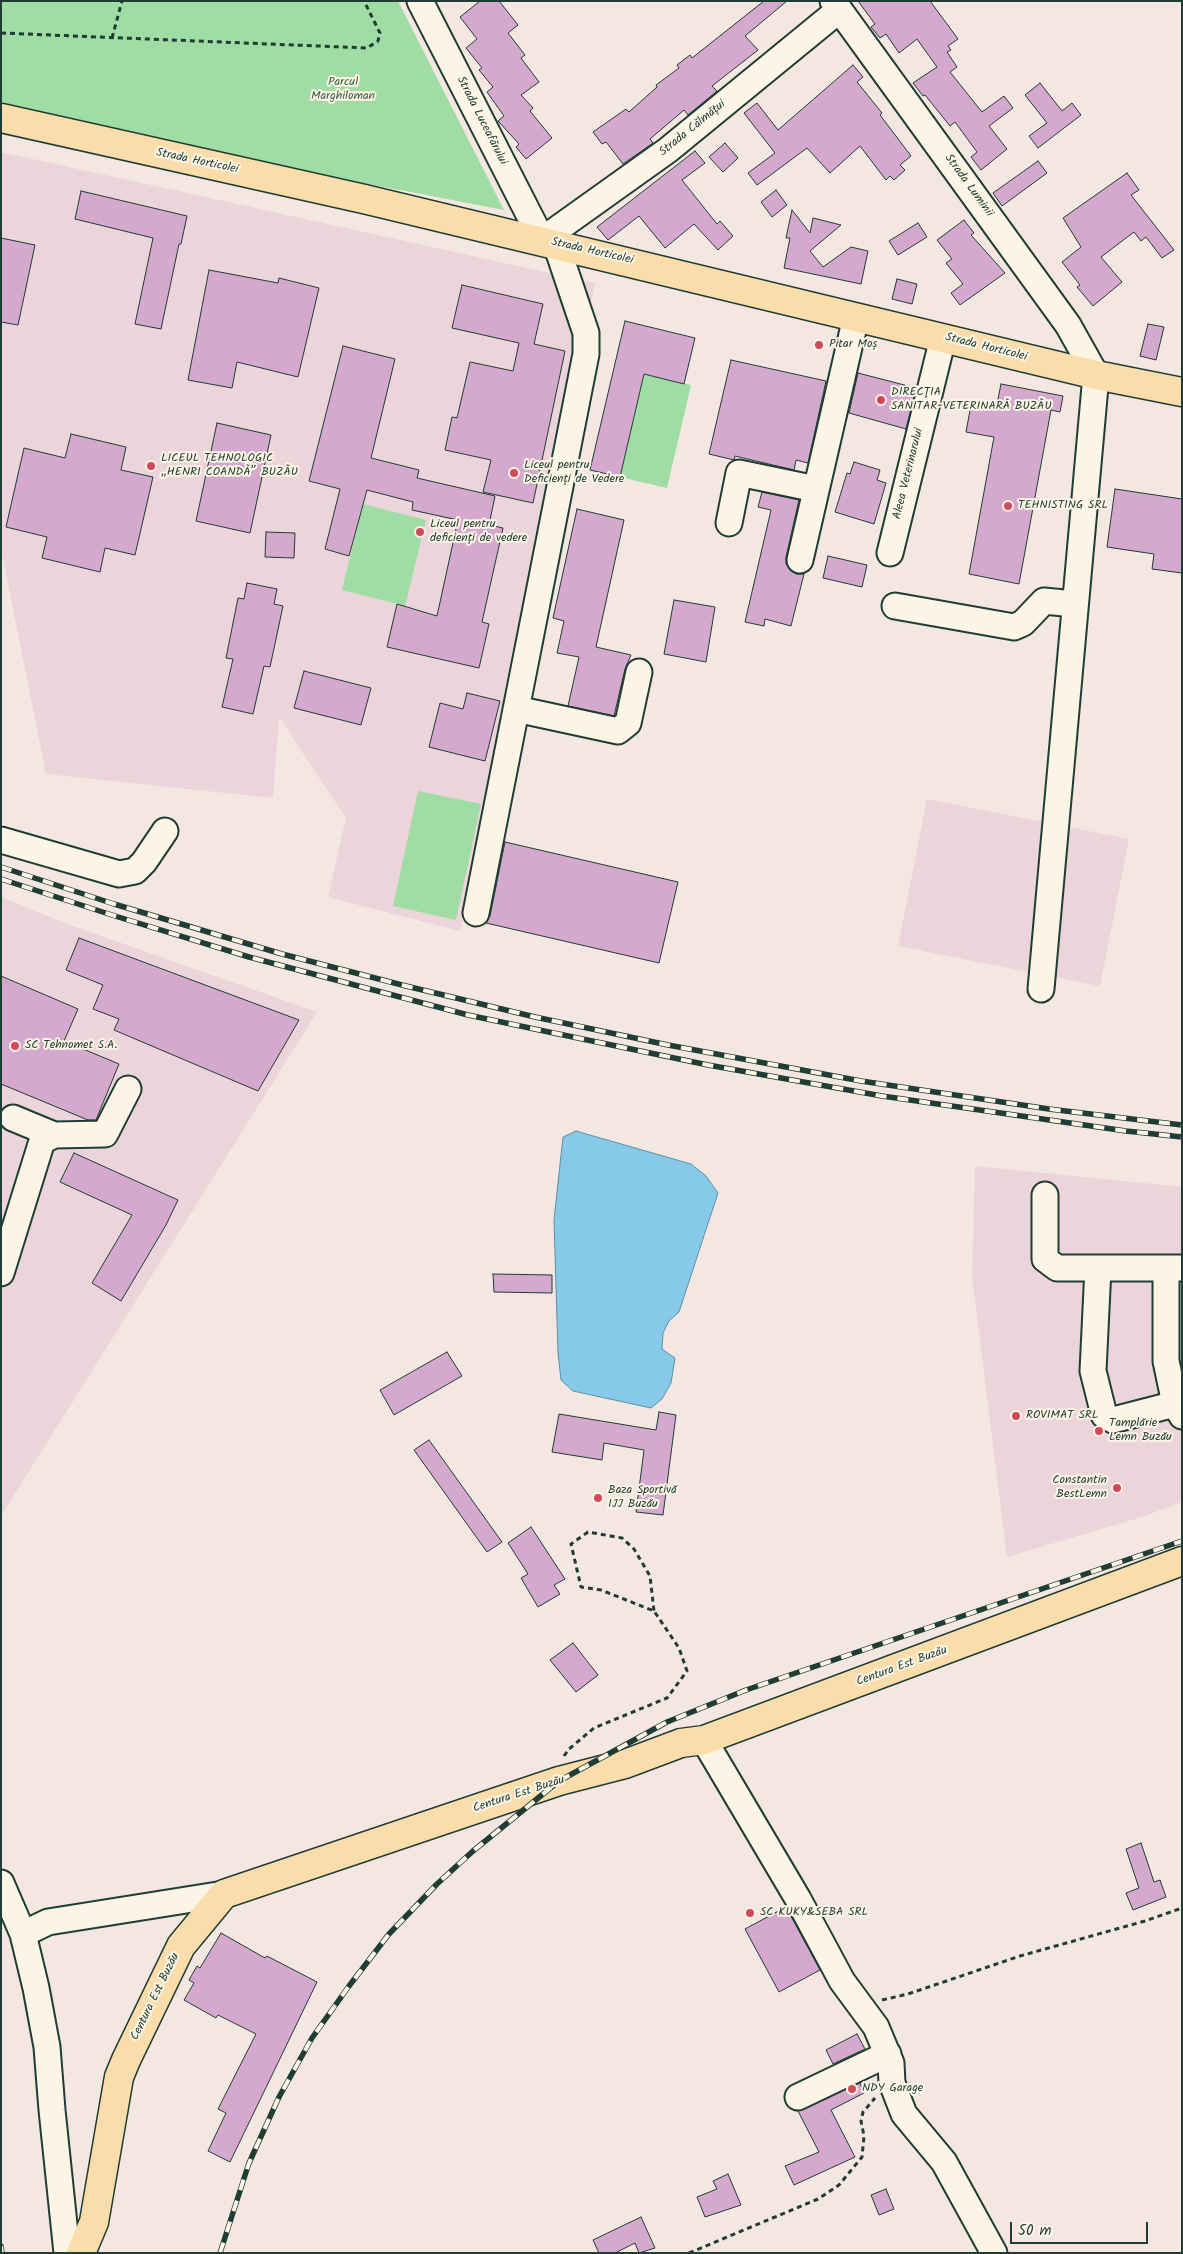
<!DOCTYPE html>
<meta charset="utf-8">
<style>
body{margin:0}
#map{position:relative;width:1183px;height:2254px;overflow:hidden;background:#f4e6e0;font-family:Kalam,sans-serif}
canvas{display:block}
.frame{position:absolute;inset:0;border:2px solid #1f3d34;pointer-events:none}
.scale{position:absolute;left:1010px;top:2222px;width:138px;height:22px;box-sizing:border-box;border:2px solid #1f3d34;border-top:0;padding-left:6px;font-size:15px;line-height:18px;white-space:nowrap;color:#1f3d34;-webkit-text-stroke:4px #fcf5e5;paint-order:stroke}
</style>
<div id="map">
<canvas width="1183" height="2254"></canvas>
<div class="frame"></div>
<div class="scale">50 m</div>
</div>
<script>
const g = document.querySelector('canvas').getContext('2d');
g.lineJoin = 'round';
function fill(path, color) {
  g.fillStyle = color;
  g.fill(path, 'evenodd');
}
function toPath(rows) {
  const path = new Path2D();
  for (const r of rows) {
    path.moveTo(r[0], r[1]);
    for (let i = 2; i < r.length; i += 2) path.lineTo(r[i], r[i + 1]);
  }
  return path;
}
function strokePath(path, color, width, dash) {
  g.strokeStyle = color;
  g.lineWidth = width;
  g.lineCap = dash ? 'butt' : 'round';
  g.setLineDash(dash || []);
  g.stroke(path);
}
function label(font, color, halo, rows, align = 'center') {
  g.font = font + ' Kalam,sans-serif';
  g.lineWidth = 4;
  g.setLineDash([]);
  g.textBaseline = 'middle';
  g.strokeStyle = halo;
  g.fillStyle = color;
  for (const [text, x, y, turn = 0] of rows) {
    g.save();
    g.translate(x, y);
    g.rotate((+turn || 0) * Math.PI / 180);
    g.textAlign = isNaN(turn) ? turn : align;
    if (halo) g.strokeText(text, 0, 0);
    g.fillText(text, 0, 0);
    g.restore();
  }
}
const built = toPath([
 [1,152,595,283,460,931,328,897,346,818,279,717,273,798,46,774,1,548],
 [927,799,1129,839,1100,986,898,946],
 [1,897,70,925,317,1012,1,1516],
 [975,1166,1182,1187,1182,1502,1145,1516,1007,1557,972,1276]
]);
const green = toPath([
 [1,1,398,1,504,210,1,113],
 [644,374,691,385,667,488,620,477],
 [363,504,426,520,405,606,342,590],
 [418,791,481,804,456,920,393,906]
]);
const water = toPath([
 [576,1131,691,1164,706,1176,718,1193,679,1312,669,1321,663,1333,662,1349,675,1358,671,1383,662,1399,651,1408,573,1391,561,1380,558,1353,554,1220,563,1137,576,1131]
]);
const building = toPath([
 [480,1,499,1,518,25,508,33,525,55,521,58,539,82,521,95,533,108,530,111,552,138,526,159,516,147,519,144,498,121,504,116,487,92,493,87,479,70,482,68,466,48,477,39,460,17,480,1],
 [764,1,787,1,745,36,758,50,712,86,717,91,688,115,684,110,650,139,653,143,623,164,606,142,602,144,593,132,626,109,629,112,657,87,656,85,679,68,677,65,690,55,692,58,764,1],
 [858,1,930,1,958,39,948,46,951,50,947,52,957,67,950,72,982,112,1004,96,1013,108,989,126,1007,149,981,170,971,157,977,152,955,122,950,126,925,95,923,96,913,83,937,67,917,39,899,53,886,34,880,38,871,27,875,24,858,1],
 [853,65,863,77,857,82,882,113,880,115,911,156,900,165,905,170,894,180,890,176,886,180,860,146,830,173,807,148,757,185,748,173,775,153,744,113,757,103,778,130,853,65],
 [1040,83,1062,111,1072,103,1081,115,1038,148,1029,136,1047,123,1025,95,1040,83],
 [725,143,738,158,723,172,709,157,725,143],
 [695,151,705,163,682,180,717,224,720,221,733,236,718,250,694,224,665,248,639,216,608,240,597,227,695,151],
 [1038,161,1047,173,1002,206,993,193,1038,161],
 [1127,173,1139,190,1131,195,1174,250,1162,258,1146,237,1141,241,1134,232,1101,257,1122,282,1093,306,1077,287,1080,285,1062,262,1081,247,1063,218,1127,173],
 [776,190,787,205,772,217,761,202,776,190],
 [81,191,187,216,181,244,179,244,161,329,135,324,153,238,75,219,81,191],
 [792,210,810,233,813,218,841,225,810,251,823,267,851,247,868,251,861,284,784,268,790,238,786,238,792,210],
 [964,220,974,233,971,235,1005,273,960,305,951,293,963,284,946,263,952,259,937,240,964,220],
 [918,223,927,237,898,255,889,241,918,223],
 [1,238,35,245,18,325,1,322,1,238],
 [209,270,278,283,279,278,319,288,298,377,237,362,232,388,188,380,209,270],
 [897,279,917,284,912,304,892,299,897,279],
 [462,285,543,304,534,344,565,351,533,503,483,492,491,460,445,450,452,417,457,418,470,362,513,371,519,343,452,328,462,285],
 [625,321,695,338,684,384,644,374,620,477,590,470,625,321],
 [1148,324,1164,327,1156,360,1140,356,1148,324],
 [343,346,395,359,371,458,419,470,417,478,495,496,489,525,503,528,482,622,489,624,479,668,387,647,397,604,437,616,458,520,412,510,413,502,367,490,349,556,325,549,340,489,309,481,343,346],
 [731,360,826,381,808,463,796,460,794,470,735,456,734,460,709,454,731,360],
 [858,373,916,388,906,429,849,413,858,373],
 [1001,384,1063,396,1060,412,1051,410,1019,584,969,574,994,437,966,432,971,405,996,409,1001,384],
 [217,423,271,435,250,533,196,521,217,423],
 [71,434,126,447,121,470,153,477,135,555,105,548,100,572,42,558,47,537,6,527,24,448,65,458,71,434],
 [854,462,880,470,877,480,886,483,874,524,835,512,847,473,850,474,854,462],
 [1115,489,1182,499,1182,573,1152,569,1154,554,1107,547,1115,489],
 [762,492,799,500,786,557,786,564,790,570,796,574,804,574,791,626,765,619,764,626,745,622,771,510,758,507,762,492],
 [577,509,624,520,596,647,631,655,625,669,614,716,568,706,579,657,557,653,564,621,553,618,577,509],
 [266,532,295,533,294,558,265,557,266,532],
 [828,556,867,565,862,587,823,578,828,556],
 [247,583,277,589,274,604,283,606,270,667,264,666,253,714,222,707,233,659,226,658,238,598,244,599,247,583],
 [674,600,715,607,706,662,664,654,674,600],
 [304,671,371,688,361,725,294,708,304,671],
 [467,693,500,701,485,761,429,747,440,703,463,709,467,693],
 [505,842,678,882,659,963,486,923,490,916,505,842],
 [79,938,299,1020,258,1091,114,1030,119,1019,93,1009,103,985,66,970,79,938],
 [1,976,78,1009,64,1041,119,1064,96,1120,88,1120,1,1084,1,976],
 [74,1153,178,1200,166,1225,121,1301,92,1283,132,1215,60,1182,74,1153],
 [493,1274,552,1275,552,1293,494,1292,493,1274],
 [447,1352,462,1376,394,1415,380,1390,447,1352],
 [659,1412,676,1415,663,1515,636,1512,644,1450,604,1443,602,1460,552,1452,559,1414,656,1430,659,1412],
 [429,1440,502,1542,487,1552,414,1450,429,1440],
 [531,1527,565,1579,554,1585,560,1594,538,1607,521,1578,528,1574,508,1543,531,1527],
 [573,1643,598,1675,576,1692,550,1660,573,1643],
 [1141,1843,1154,1882,1160,1880,1166,1897,1133,1910,1126,1893,1139,1888,1126,1849,1141,1843],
 [786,1907,820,1970,779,1992,745,1929,786,1907],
 [221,1933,265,1958,267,1956,317,1982,230,2162,208,2151,226,2113,218,2109,256,2034,218,2015,216,2018,184,2000,194,1983,189,1980,197,1966,200,1968,221,1933],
 [857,2034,865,2049,833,2064,826,2050,857,2034],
 [860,2083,864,2093,831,2110,855,2157,794,2185,785,2166,819,2152,798,2111,860,2083],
 [728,2174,741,2205,705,2217,697,2197,717,2189,713,2181,728,2174],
 [886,2189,894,2209,879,2215,871,2195,886,2189],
 [641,2217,655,2248,639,2253,635,2243,615,2253,599,2253,593,2240,641,2217]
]);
const path = toPath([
 [1,33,367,48,378,41,380,33,364,1],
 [112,38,122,1],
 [564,1756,569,1749,594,1728,667,1698,687,1671,679,1648,654,1611,601,1590,581,1587,571,1544,588,1532,622,1538,634,1549,650,1576,654,1611],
 [882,2000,908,1994,1020,1956,1145,1921,1182,1908],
 [689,2253,818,2199,839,2185,862,2157,864,2136,861,2121,863,2112,875,2098]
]);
const minor = toPath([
 [420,1,542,240,668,150,839,10],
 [833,1,1068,325,1096,375,1041,989],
 [729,523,739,473,816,489],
 [890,553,943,338],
 [800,560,856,317],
 [895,606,1014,627,1023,623,1044,601,1074,604],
 [516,709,618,731,628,723,639,672],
 [1,840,119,874,135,871,144,862,165,831],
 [476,913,586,354,586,333,556,244],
 [13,1118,54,1135,105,1134,128,1089],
 [1045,1195,1045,1259,1057,1268,1182,1268],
 [1098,1268,1093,1371,1104,1415,1113,1420,1175,1404],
 [1166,1268,1166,1361,1175,1404,1182,1416],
 [1,1273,42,1141,54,1135],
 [704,1740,798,1899,842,1981,876,2027,891,2063,892,2083,904,2114,944,2162,994,2253],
 [1,1883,23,1934,36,1988,47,2047,52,2110,67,2253],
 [23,1934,48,1922,224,1894],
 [798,2097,888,2054]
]);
const major = toPath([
 [1,118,364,199,1096,375,1182,392],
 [81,2253,94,2222,119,2077,126,2060,181,1946,224,1894,559,1781,625,1764,681,1743,704,1740,1182,1561]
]);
const rail = toPath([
 [1,867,114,904,282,954,406,986,535,1017,668,1045,861,1081,1049,1109,1182,1125],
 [1,879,115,916,249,957,468,1015,544,1031,708,1065,882,1096,1126,1131,1182,1137],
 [1,2246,2,2253],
 [220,2253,249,2163,279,2097,312,2038,349,1986,389,1934,437,1884,473,1851,559,1781,667,1722,746,1690,1182,1541]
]);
const markers = [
 [819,345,5,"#d1495b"],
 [881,400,5,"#d1495b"],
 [151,466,5,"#d1495b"],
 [514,473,5,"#d1495b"],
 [1008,506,5,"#d1495b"],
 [420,532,5,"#d1495b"],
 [15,1046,5,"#d1495b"],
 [1016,1416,5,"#d1495b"],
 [1099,1431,5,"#d1495b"],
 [1117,1488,5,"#d1495b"],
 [598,1498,5,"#d1495b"],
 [750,1913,5,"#d1495b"],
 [852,2089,5,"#d1495b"]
];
const parkNames = [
 ["Parcul",343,83],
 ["Marghiloman",343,97]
];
const streetNames = [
 ["Strada Luceafărului",481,121,63],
 ["Strada Călmățui",693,129,-39],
 ["Strada Horticolei",197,162,12],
 ["Strada Luminii",968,186,54],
 ["Strada Horticolei",592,252,13],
 ["Strada Horticolei",986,348,14],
 ["Aleea Veterinarului",909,474,-76],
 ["Centura Est Buzău",902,1667,-20],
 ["Centura Est Buzău",519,1795,-18],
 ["Centura Est Buzău",156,1997,-64]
];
const poiNames = [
 ["Pitar Moș",829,345],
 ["DIRECŢIA",891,393],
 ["SANITAR-VETERINARĂ BUZĂU",891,407],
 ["LICEUL TEHNOLOGIC",161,459],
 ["„HENRI COANDĂ” BUZĂU",161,473],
 ["Liceul pentru",524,466],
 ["Deficienți de Vedere",524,480],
 ["TEHNISTING SRL",1018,506],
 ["Liceul pentru",430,525],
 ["deficienți de vedere",430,539],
 ["SC Tehnomet S.A.",25,1046],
 ["ROVIMAT SRL",1026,1416],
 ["Tamplărie",1109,1424],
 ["Lemn Buzău",1109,1438],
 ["Constantin",1107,1481,"right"],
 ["BestLemn",1107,1495,"right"],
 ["Baza Sportivă",608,1491],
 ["IJJ Buzău",608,1505],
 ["SC KUKY&SEBA SRL",760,1913],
 ["NDY Garage",862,2089]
];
fill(built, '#ebd4da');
fill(green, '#9fdda4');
fill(water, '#87c9e8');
strokePath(water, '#5d91a0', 1);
fill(building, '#d5a9cd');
strokePath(building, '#1f3d34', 1);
strokePath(minor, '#1f3d34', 29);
strokePath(major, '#1f3d34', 31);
strokePath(path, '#1f3d34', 3, [5, 4]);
strokePath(minor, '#fcf5e5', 25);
strokePath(major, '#faddab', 28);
strokePath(rail, '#1f3d34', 5.5);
strokePath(rail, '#fcf5e5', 4, [11]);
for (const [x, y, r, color] of markers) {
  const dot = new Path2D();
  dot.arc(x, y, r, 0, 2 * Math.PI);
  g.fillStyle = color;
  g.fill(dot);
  strokePath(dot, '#fcf5e5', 2);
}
label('12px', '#395d4a', '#fcf5e5', parkNames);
label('12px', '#1f3d34', '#fcf5e5', streetNames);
label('12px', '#1f3d34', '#fcf5e5', poiNames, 'left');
</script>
